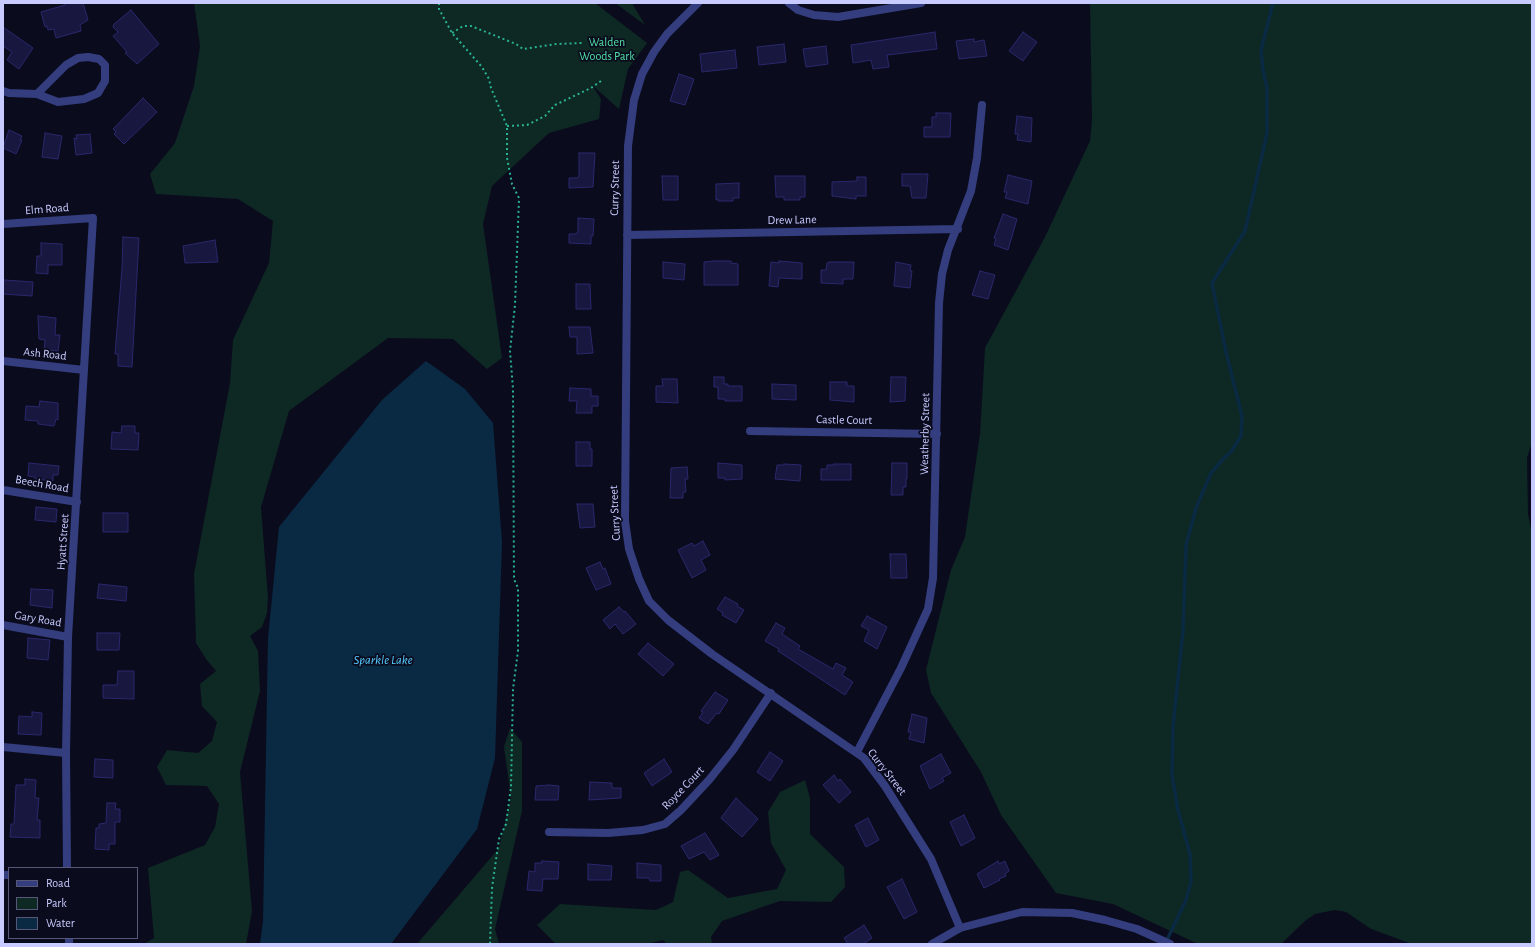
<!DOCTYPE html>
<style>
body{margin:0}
#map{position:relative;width:1535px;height:947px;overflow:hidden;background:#0b0b1e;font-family:"Alegreya Sans",sans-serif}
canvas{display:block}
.frame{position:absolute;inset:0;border:4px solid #c8cbff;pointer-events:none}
.legend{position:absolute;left:8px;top:867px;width:130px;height:72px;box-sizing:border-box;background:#0b0b1e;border:1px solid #575878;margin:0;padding:5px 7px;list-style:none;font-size:12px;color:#c8cbff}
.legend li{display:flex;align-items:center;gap:8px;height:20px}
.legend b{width:20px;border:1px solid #575878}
</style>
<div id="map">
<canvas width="1535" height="947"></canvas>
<div class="frame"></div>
<ul class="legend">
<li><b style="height:5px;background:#343e7f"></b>Road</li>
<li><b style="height:11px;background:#0e2823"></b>Park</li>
<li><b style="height:11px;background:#0a2a43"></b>Water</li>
</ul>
</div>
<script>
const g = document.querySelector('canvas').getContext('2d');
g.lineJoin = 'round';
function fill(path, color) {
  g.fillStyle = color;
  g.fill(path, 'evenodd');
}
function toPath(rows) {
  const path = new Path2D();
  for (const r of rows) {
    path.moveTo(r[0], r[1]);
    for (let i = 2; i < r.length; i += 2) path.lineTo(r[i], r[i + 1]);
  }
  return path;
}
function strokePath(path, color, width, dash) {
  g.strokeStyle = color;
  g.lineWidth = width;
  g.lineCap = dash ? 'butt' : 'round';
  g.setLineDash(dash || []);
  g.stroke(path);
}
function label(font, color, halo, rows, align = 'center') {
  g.font = font + ' "Alegreya Sans",sans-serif';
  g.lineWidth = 3.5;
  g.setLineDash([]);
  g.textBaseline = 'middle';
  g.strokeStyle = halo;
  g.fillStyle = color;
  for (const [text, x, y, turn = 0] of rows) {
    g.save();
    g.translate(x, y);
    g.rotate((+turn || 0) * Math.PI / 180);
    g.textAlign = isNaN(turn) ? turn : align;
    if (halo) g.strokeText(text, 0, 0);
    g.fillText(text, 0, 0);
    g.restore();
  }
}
const green = toPath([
 [194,3,595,3,647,43,628,69,619,109,592,85,601,99,599,119,549,133,492,186,483,224,502,358,487,369,453,339,388,338,289,411,261,507,268,598,267,613,262,627,250,636,258,651,260,691,240,772,252,911,246,944,144,944,154,938,148,868,205,845,215,827,219,804,207,786,166,785,157,767,167,750,198,753,212,741,217,722,202,706,200,684,216,671,206,659,196,643,194,574,230,383,233,340,269,263,273,221,238,199,156,194,150,174,175,143,194,86,200,46],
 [615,3,632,3,645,25],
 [1090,3,1532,3,1532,442,1527,458,1528,514,1532,533,1532,944,1412,944,1371,929,1346,912,1335,910,1315,914,1305,921,1281,944,1198,944,1113,904,1056,893,1001,815,981,772,931,693,926,670,951,570,965,537,980,434,985,348,1045,237,1090,141,1092,120],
 [510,728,522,742,522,811,495,929,499,944,417,944,499,848,511,798,504,747],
 [805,780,810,798,810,834,844,867,845,887,831,902,780,901,722,921,711,937,712,944,667,944,663,940,647,944,556,944,537,925,560,904,656,910,673,902,680,872,688,870,728,898,777,889,786,870,771,843,768,812,780,792]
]);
const water = toPath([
 [426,361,465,389,493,423,502,542,495,758,477,829,391,944,260,944,263,921,268,638,279,527,382,400]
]);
const stream = toPath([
 [1166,942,1186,900,1191,882,1190,854,1178,810,1172,775,1173,726,1183,631,1186,545,1196,508,1211,473,1224,458,1231,452,1241,436,1242,416,1226,352,1212,283,1245,231,1267,133,1267,88,1263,70,1261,50,1273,3]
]);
const building = toPath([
 [64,3,83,3,88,20,80,25,81,31,56,38,54,29,48,30,47,26,45,27,41,12,65,5,64,3],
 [131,10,159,44,137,64,125,53,127,52,113,36,118,32,113,27,114,24,131,10],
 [3,27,33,48,19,69,7,60,12,52,3,46,3,27],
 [935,32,937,49,887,55,889,67,873,69,871,60,853,63,851,45,935,32],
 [1023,32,1037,42,1023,61,1009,51,1023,32],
 [974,39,974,42,984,40,987,56,959,59,956,41,974,39],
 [784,44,786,62,759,65,757,47,784,44],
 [826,46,828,64,806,67,803,49,826,46],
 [735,50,737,68,702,72,700,54,735,50],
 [679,74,694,79,685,105,670,101,679,74],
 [143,98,157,112,124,144,114,134,116,132,113,129,143,98],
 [936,113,951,113,950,137,924,137,924,127,932,127,932,117,936,117,936,113],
 [1017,116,1032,118,1031,142,1017,140,1018,134,1015,134,1017,116],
 [9,130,22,136,20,140,22,140,16,154,3,148,9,130],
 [45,133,62,136,58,159,42,157,45,133],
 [90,134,92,153,76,155,74,138,77,139,76,135,90,134],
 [579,153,595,153,593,187,569,188,569,178,577,178,579,176,579,153],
 [902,174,928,174,926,198,912,198,910,186,902,186,902,174],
 [1008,175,1032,181,1028,204,1005,198,1007,192,1004,192,1008,175],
 [662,176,678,176,678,200,663,200,662,176],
 [775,176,805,176,805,197,800,197,800,200,784,200,784,197,776,197,775,176],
 [857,177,866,177,866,196,856,196,856,199,832,196,832,182,857,181,857,177],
 [739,183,739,198,733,198,733,201,718,201,718,199,716,200,716,184,739,183],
 [1003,214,1017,219,1008,250,994,245,996,239,994,238,1003,214],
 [578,218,594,219,593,236,591,236,591,244,569,243,569,234,576,234,578,231,578,218],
 [123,237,139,238,132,367,118,366,118,354,115,354,122,268,123,237],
 [215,240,218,262,185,263,183,246,215,240],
 [41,243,62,244,62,265,48,265,48,274,36,273,37,256,41,256,41,243],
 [714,261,731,261,731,263,738,264,738,285,704,285,704,262,714,261],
 [779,261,802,263,802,279,779,278,778,287,769,286,771,262,779,263,779,261],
 [663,262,685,264,684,280,663,278,663,262],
 [830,262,854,262,853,279,843,279,843,284,821,283,821,270,826,270,827,263,830,262],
 [896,262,911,265,910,271,912,271,910,288,894,286,896,262],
 [980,271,995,275,988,299,972,295,980,271],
 [4,280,33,282,32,296,3,294,4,280],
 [576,284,590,284,591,309,576,309,576,284],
 [38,316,56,318,55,335,60,335,58,351,44,350,45,340,39,339,38,316],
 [569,327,590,327,593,353,577,354,577,337,570,337,569,327],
 [714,377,724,377,724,384,728,384,728,386,742,386,742,401,725,401,725,399,718,399,718,387,714,387,714,377],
 [891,377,906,377,905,401,890,402,891,377],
 [662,379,677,379,678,403,656,402,656,386,663,386,662,379],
 [830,382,847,382,847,386,854,386,854,402,830,400,830,382],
 [772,384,796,385,796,400,772,399,772,384],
 [570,388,591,389,591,396,598,396,598,406,592,406,592,413,576,413,577,401,569,401,570,388],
 [40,401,58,403,58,420,56,419,54,426,38,424,38,421,25,420,26,406,39,407,40,401],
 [122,426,135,426,135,433,139,433,138,450,111,449,112,432,121,433,122,426],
 [576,442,590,442,590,449,592,449,592,466,576,466,576,442],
 [29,463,59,466,58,475,53,475,53,481,35,479,35,477,28,476,29,463],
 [718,463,742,465,742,479,725,480,725,478,718,478,718,463],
 [892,463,907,463,907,479,906,479,906,487,903,487,903,495,891,495,892,463],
 [784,464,801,465,800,481,775,479,777,465,784,465,784,464],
 [834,464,851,464,851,480,821,480,821,469,827,469,827,465,834,465,834,464],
 [687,467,688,479,685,479,686,492,683,492,683,498,670,498,671,468,687,467],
 [577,504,593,504,595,527,580,528,577,504],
 [36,507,57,509,56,522,35,520,36,507],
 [103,513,128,513,128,532,103,532,103,513],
 [703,541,710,555,701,560,706,570,692,578,678,550,692,543,694,546,703,541],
 [890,554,906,554,907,578,891,578,890,554],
 [600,562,603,569,605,568,611,584,596,590,586,568,600,562],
 [99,584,127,587,126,601,97,598,99,584],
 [31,589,53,590,52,608,30,605,31,589],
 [725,597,738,604,737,606,744,610,736,623,722,615,723,613,717,609,725,597],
 [619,607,624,612,625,611,636,624,623,634,615,624,610,629,603,620,619,607],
 [867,616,887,627,877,649,864,641,869,630,861,626,867,616],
 [776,623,785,628,782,634,800,646,798,649,833,669,836,663,846,668,842,675,853,682,845,695,778,651,779,649,765,641,776,623],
 [97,633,120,633,119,650,97,650,97,633],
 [28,638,50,640,48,660,27,658,28,638],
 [648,643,674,664,663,676,638,654,648,643],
 [118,671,134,671,134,699,103,698,103,685,117,685,118,671],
 [715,692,728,700,719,714,717,713,708,724,699,718,703,712,701,711,715,692],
 [32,712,42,713,41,735,18,734,19,716,32,717,32,712],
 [912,714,927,718,924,743,909,739,911,732,908,732,912,714],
 [770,752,783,761,770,781,757,772,770,752],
 [941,754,951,773,942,778,944,781,930,789,920,766,941,754],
 [95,759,113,760,113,778,94,777,95,759],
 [664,759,672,772,652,786,644,773,664,759],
 [834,775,838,781,840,779,851,792,839,803,823,785,834,775],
 [25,779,36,780,35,798,39,798,37,820,40,820,40,838,10,837,11,824,14,824,16,785,25,785,25,779],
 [590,782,612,783,612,788,621,788,621,798,589,800,590,782],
 [549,785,559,786,558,800,535,800,536,786,549,785],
 [736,798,758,819,742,837,721,818,736,798],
 [107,803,116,803,115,809,120,809,120,822,115,822,115,844,109,844,109,850,95,849,96,828,99,828,99,824,106,823,107,803],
 [964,815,975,838,961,846,950,822,964,815],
 [868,818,879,840,866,847,855,825,868,818],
 [705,833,719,855,710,860,704,852,689,859,681,846,705,833],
 [542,861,559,862,558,879,543,879,542,891,527,890,529,871,535,872,535,863,542,863,542,861],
 [998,861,999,864,1005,861,1009,871,1005,874,1006,876,999,879,1000,880,984,888,977,874,998,861],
 [637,863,661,865,661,881,650,881,649,878,637,878,637,863],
 [588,864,612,866,611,880,588,880,588,864],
 [902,879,917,912,904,919,887,887,902,879],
 [864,925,872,938,863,944,848,944,844,938,864,925]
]);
const path = toPath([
 [439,3,439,9,452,33,482,67,489,79,491,88,507,126,507,158,512,184,519,198,515,305,510,351,513,389,514,579,518,588,518,651,513,689,511,787,506,824,499,839,492,888,490,944],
 [452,33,463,26,471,26,516,44,523,49,557,44,582,43],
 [507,126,527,125,545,116,555,105,591,88,601,81]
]);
const minor = toPath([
 [698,3,667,34,654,52,642,74,634,100,628,146,625,521,629,549,639,579,649,601,668,620,712,654,864,758,885,786,931,859,960,928],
 [789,3,798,10,814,15,838,17,921,3],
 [3,91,9,93,37,94,58,102,84,99,98,93,105,81,105,65,99,59,88,57,78,58,66,65,37,94],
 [3,224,93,218,68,637,66,753,67,868],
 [627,235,958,229],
 [3,361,84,370],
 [750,431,937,434],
 [3,490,77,502],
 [3,625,68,637],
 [3,747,66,753],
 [857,752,901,668,928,609,933,578,939,303,942,274,948,250,971,191,977,158,982,105],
 [549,832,608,833,643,830,665,824,681,810,709,780,733,750,771,693],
 [3,875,9,875],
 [69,944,69,938]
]);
const tertiary = toPath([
 [932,944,960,928,1022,912,1072,913,1105,920,1137,929,1170,944]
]);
const parkNames = [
 ["Walden",607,42],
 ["Woods Park",607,56]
];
const streetNames = [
 ["Curry Street",615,188,-89],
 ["Elm Road",47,209,-4],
 ["Drew Lane",792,220,-1],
 ["Ash Road",45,354,6],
 ["Castle Court",844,420,1],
 ["Weatherby Street",925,434,-89],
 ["Beech Road",42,484,10],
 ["Curry Street",615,513,-93],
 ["Hyatt Street",63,542,-86],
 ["Gary Road",38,619,10],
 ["Curry Street",887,772,52],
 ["Royce Court",683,788,-46]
];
const waterNames = [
 ["Sparkle Lake",383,660]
];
fill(green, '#0e2823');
fill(water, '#0a2a43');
strokePath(stream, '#0a2a43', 3.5);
fill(building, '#18173f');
strokePath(building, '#2a286c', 1);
strokePath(path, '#29b293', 2, [2, 3]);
strokePath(minor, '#343e7f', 8);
strokePath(tertiary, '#343e7f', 8);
label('12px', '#51e2a5', '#0b0b1e', parkNames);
label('12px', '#c8cbff', '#0b0b1e', streetNames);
label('italic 13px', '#56cdff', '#0b0b1e', waterNames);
</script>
